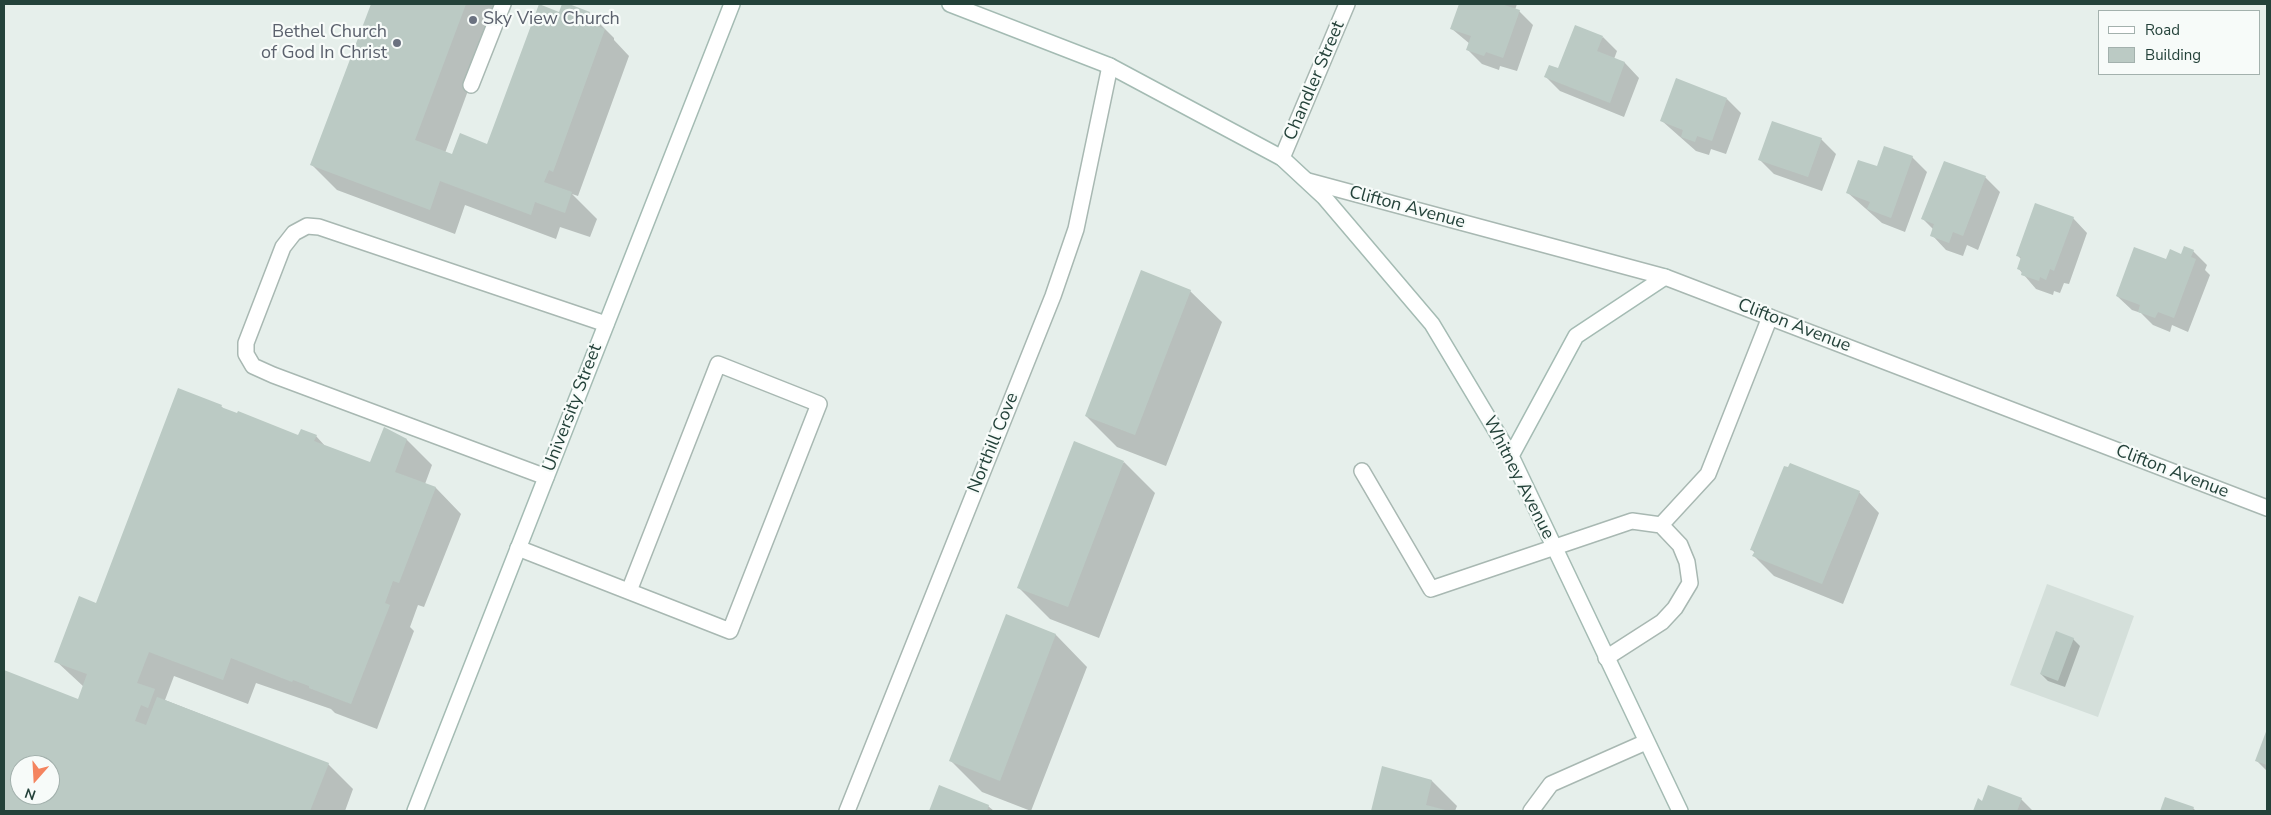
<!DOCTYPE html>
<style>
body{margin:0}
#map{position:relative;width:2271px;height:815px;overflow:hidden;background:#e6efeb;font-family:"Nunito Sans",sans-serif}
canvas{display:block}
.frame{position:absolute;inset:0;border:5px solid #24423a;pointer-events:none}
.legend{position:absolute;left:2098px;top:10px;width:162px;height:65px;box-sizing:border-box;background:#f7fbf9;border:1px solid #a3b1ad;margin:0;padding:6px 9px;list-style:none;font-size:15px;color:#24423a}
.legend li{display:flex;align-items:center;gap:10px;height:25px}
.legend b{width:25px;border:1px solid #a3b1ad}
.north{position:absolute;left:10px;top:755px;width:50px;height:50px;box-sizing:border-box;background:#f7fbf9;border:1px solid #a3b1ad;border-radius:50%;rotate:199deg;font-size:14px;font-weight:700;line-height:20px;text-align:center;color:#24423a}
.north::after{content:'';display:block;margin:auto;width:18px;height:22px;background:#f4845f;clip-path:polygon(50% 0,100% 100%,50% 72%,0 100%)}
</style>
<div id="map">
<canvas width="2271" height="815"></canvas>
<div class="frame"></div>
<ul class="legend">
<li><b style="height:6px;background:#fff"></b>Road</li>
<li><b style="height:14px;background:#bbcac4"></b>Building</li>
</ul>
<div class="north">N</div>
</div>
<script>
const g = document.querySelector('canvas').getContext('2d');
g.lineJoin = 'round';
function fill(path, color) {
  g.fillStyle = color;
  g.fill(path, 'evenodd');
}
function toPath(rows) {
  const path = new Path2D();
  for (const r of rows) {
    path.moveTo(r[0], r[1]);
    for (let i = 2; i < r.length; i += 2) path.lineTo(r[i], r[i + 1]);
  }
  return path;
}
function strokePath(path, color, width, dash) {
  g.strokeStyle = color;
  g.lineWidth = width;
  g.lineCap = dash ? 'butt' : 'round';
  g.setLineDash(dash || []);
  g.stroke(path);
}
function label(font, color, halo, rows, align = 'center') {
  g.font = font + ' "Nunito Sans",sans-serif';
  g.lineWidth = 4.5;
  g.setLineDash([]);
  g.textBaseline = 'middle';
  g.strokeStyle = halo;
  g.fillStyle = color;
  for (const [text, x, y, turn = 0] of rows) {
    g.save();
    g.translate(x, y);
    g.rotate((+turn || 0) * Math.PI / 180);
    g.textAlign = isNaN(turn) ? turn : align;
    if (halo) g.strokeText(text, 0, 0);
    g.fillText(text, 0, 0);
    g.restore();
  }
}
const built = toPath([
 [2047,584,2134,616,2098,717,2010,685]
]);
const shadow = toPath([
 [372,4,500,4,445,153,452,156,488,146,564,4,589,13,614,38,614,40,629,56,578,196,572,194,597,219,590,237,560,227,556,239,465,205,455,234,337,190,312,165],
 [1460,4,1517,4,1515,10,1519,11,1533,25,1517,71,1500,66,1499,70,1482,64,1468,50,1470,44,1452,29],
 [1603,37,1617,51,1614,59,1625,63,1639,78,1624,117,1560,91,1546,77,1559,70],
 [1727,99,1741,113,1726,154,1711,149,1709,155,1696,151,1662,121],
 [1821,139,1836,154,1822,191,1774,174,1760,160],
 [1912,157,1927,172,1905,232,1882,223,1848,193,1878,168],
 [1985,177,2000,192,1978,250,1967,245,1963,256,1946,250,1932,235,1934,230,1923,219],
 [2073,218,2087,233,2069,284,2064,283,2060,293,2054,291,2053,295,2036,289,2018,268,2022,260,2017,255],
 [2193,251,2207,265,2205,270,2210,275,2188,332,2172,325,2170,332,2153,325,2141,313,2132,310,2117,296,2167,261],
 [1190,291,1222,322,1166,466,1117,447,1086,416],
 [221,406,226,411,299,436,316,436,326,447,371,464,384,429,407,440,432,465,425,484,436,488,461,514,424,607,418,605,410,627,414,631,377,729,335,713,331,709,256,683,248,704,174,676,165,700,328,764,353,789,345,811,4,811,4,672,79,700,84,687,56,661,97,604],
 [20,765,50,765,50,795,20,795],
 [1124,462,1155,493,1099,638,1050,619,1019,588],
 [1859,492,1879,513,1843,604,1774,576,1754,556,1755,553,1752,550],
 [1007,616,1056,635,1087,667,1031,811,982,792,951,761],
 [2073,639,2080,646,2065,687,2048,681,2041,674],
 [2267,732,2267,771,2257,761],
 [1383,768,1432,781,1457,806,1455,811,1372,811],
 [940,787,988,806,994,811,931,811],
 [2166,798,2193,808,2196,811,2161,811],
 [2021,799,2033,811,1974,811,1978,800,1983,802]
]);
const building = toPath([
 [371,4,466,4,415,140,452,154,460,133,487,144,539,4,559,12,562,4,569,4,590,12,586,22,605,29,553,172,549,170,544,182,572,192,565,213,535,202,531,215,440,181,430,210,310,165],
 [1459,4,1501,4,1520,10,1503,58,1486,52,1484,56,1466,50,1471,36,1450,29],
 [1575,25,1603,36,1597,51,1625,62,1610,103,1544,77,1549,65,1558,68],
 [1676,78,1727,98,1712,141,1697,136,1695,142,1681,137,1683,130,1660,121],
 [1772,121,1822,138,1808,177,1758,160],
 [1884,146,1913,156,1891,218,1867,209,1870,202,1846,193,1858,160,1877,166],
 [1944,161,1986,176,1963,236,1953,232,1949,243,1930,236,1934,224,1921,219],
 [2035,203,2074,217,2054,271,2050,269,2046,280,2040,277,2039,281,2021,275,2022,271,2017,269,2021,257,2016,256],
 [2184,246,2194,250,2191,257,2196,259,2174,318,2158,312,2155,318,2138,312,2140,305,2116,296,2134,247,2166,259,2170,249,2181,254],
 [1141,270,1191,290,1135,435,1085,416],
 [178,388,222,405,221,407,237,413,238,411,298,435,301,429,317,435,314,441,370,462,384,427,407,439,395,472,436,487,399,583,393,581,385,603,390,605,351,704,309,688,309,686,293,680,292,682,231,658,223,680,149,652,137,683,155,689,148,708,141,705,135,721,146,725,157,697,329,763,310,811,4,811,4,670,78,699,87,674,54,662,79,596,96,603],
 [20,765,50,765,50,795,20,795],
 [1074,441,1124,461,1068,607,1017,588],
 [1790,463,1860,491,1822,584,1752,556,1755,551,1750,550,1784,466,1788,467],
 [1006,614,1056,634,1000,781,949,761],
 [2056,631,2074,638,2058,681,2040,674],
 [2267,729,2267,765,2255,761],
 [1382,766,1432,780,1426,805,1449,811,1371,811],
 [939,785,989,805,987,811,929,811],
 [1988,785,2022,798,2017,811,1973,811,1978,798,1982,801],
 [2165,797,2194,807,2192,811,2160,811]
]);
const lane = toPath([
 [471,85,503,4],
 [1362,471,1431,589,1632,521,1661,525,1680,545,1687,562,1690,583,1675,608,1662,622,1606,658],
 [546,477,273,375,253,366,246,354,246,343,283,247,294,233,307,226,319,227,606,324],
 [1661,525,1708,474,1770,317],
 [518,548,730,631,819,404,718,364,629,591],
 [1531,811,1551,784,1646,742]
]);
const street = toPath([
 [1282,158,1347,4],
 [1308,181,1665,277,2267,508],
 [847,811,1053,296,1076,229,1110,66]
]);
const secondary = toPath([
 [950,4,1110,66,1282,158,1324,197,1432,324,1511,456,1680,811],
 [1511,456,1576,336,1665,277],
 [415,811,732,4]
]);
const markers = [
 [473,20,5,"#6b7280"],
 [397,43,5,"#6b7280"]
];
const worshipNames = [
 ["Sky View Church",483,20],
 ["Bethel Church",387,33,"right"],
 ["of God In Christ",387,54,"right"]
];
const streetNames = [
 ["Chandler Street",1315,81,-67],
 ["Clifton Avenue",1407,208,15],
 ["Clifton Avenue",1794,326,21],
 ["University Street",573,408,-69],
 ["Northill Cove",994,443,-68],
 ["Clifton Avenue",2172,472,21],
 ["Whitney Avenue",1518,478,63]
];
fill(built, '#d4dfda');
fill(shadow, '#0003');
fill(building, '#bbcac4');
strokePath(lane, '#a8b8b2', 18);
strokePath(street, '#a8b8b2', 18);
strokePath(secondary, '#a4bbb3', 18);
strokePath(lane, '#fff', 15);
strokePath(street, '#fff', 15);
strokePath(secondary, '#fff', 15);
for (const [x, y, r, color] of markers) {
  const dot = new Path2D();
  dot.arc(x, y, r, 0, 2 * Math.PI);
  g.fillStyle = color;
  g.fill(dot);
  strokePath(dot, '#f7fbf9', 2);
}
label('18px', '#5b616d', '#f7fbf9', worshipNames, 'left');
label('18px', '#24423a', '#f7fbf9', streetNames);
</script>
